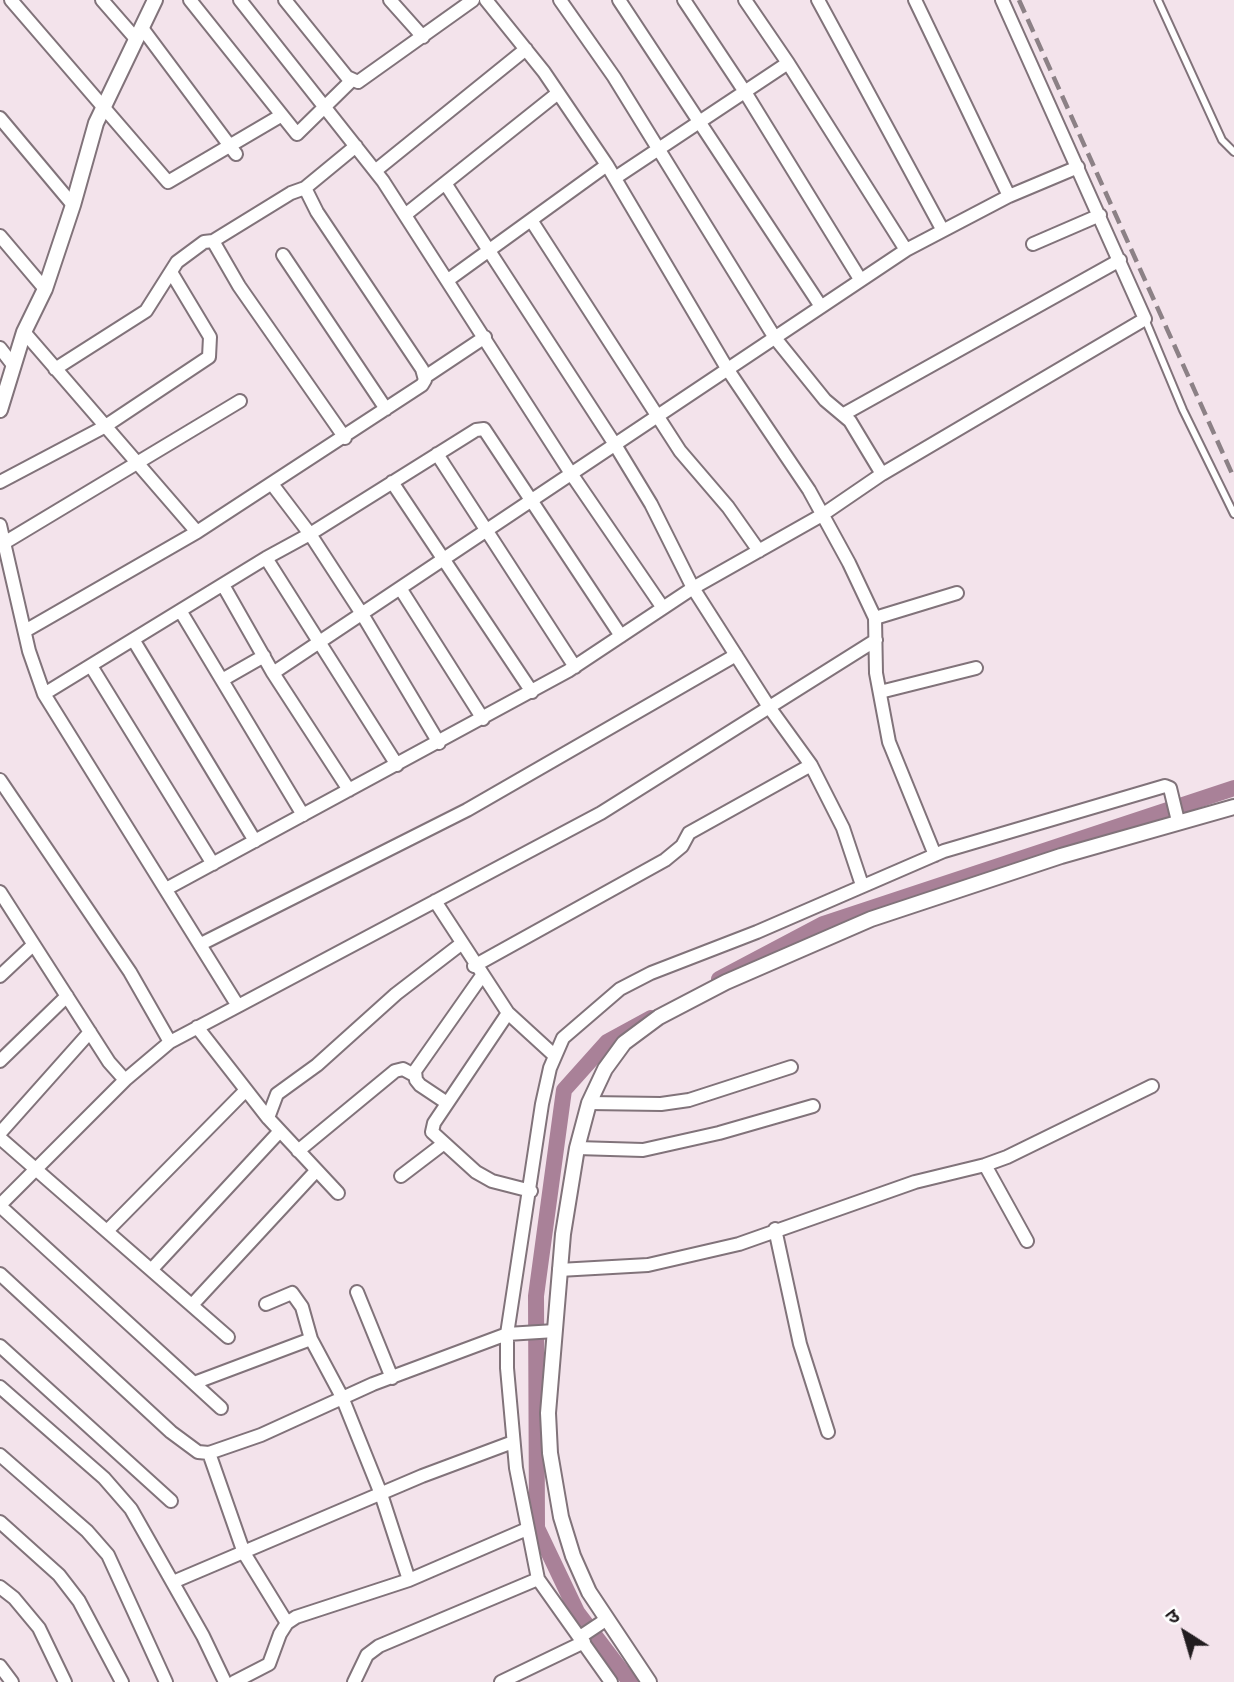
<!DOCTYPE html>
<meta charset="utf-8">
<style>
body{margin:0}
#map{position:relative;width:1234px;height:1682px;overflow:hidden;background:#f3e3eb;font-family:Raleway,"Noto Sans Devanagari",sans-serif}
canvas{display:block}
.north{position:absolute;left:1150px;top:1598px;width:70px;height:70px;-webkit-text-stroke:5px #fff;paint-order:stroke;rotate:323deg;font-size:19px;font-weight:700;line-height:28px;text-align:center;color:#221d20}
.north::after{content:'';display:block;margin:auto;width:24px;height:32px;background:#221d20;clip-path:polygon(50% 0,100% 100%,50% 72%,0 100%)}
</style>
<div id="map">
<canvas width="1234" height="1682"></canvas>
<div class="north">उ</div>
</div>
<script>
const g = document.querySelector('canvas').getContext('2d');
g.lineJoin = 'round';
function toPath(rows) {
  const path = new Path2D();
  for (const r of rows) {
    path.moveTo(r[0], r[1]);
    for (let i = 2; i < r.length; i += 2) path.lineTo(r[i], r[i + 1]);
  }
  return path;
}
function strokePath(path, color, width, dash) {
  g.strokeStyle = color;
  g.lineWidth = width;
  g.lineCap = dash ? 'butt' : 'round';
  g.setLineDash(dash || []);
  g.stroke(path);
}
const canal = toPath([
 [719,979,823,924,1234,788],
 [630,1682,577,1612,537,1528,536,1296,564,1090,607,1042,651,1018]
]);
const service = toPath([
 [1158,0,1222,140,1234,152],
 [1145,319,1183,410,1234,514]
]);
const minor = toPath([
 [11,0,168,182,282,115],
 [102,0,136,39],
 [190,0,297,134,351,81],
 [240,0,383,181,570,472,663,608],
 [285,0,347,77,358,82,473,0],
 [390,0,423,37],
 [486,0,544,72,607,165,728,370,809,490,849,563,875,618,876,673,889,742,935,855],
 [560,0,614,77,775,338,825,400,850,421,882,474],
 [619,0,820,305],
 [684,0,745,92,860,279],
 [745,0,788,63,906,250],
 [818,0,942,229],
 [915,0,1009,196],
 [142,28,236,154],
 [0,118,73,205],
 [375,171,526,49],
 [615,178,788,63],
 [445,183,614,443,651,504,693,588,769,707,811,765,843,828,862,885],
 [405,215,558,93],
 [531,220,680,451,728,507,759,551],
 [0,236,45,289],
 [213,241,239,286,345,438],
 [1033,244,1100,215],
 [283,255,386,409],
 [448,280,607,165],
 [24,332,197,532],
 [0,348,13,365],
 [55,369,146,311,177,262,204,242,213,241,291,193,305,188,356,146],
 [425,377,485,337],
 [844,414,1120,260],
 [437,454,575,667],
 [0,482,104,427,209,357,210,337,171,272],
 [392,482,532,692],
 [272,484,310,534,362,614,439,743],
 [0,525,29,651,44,694,238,1006,601,813,876,640],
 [4,543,240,401],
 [266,558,310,534,476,430,484,429,621,636],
 [223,585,273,673,349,790],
 [400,588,483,719],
 [181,612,303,815],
 [875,618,957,593],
 [25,631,197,532,422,385,425,380,422,369,317,212,305,188],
 [134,641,255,841],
 [91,666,213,864],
 [273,673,906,250,1009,196,1078,167],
 [222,680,264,656],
 [880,692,976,668],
 [44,694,266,558,397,765],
 [0,780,130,972,170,1042],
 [166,889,568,671,693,588,822,515,882,474,1145,319,1002,0],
 [0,892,109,1062,125,1080,170,1042,238,1006],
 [435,901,508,1013,555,1056],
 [201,944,467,810,736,655],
 [474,966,665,860,682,846,689,833,811,765],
 [0,976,33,945],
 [508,1013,434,1123,432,1132,476,1172,492,1181,531,1191],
 [197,1027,268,1118,338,1193],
 [0,1061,67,996],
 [447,1103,420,1085,416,1080,415,1071,481,977],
 [589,1103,661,1104,689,1100,791,1067],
 [268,1118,277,1094,317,1065,396,994,461,944],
 [0,1133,90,1032],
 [0,1138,228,1337],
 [577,1148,643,1150,719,1133,813,1106],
 [298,1151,395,1071,403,1069,414,1075],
 [985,1165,1027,1241],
 [401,1176,443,1144],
 [0,1205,125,1080],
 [0,1206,221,1408],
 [775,1229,800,1344,828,1432],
 [108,1230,246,1090],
 [152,1269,280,1131],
 [559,1270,648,1265,739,1244,915,1182,985,1165,1007,1157,1152,1086],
 [0,1274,171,1432,198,1452,209,1453,261,1435,373,1384,507,1334,555,1331],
 [357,1292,392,1378],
 [266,1304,292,1293,302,1307,311,1339,342,1397,381,1494,409,1580],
 [192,1305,316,1171],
 [0,1346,171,1501],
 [194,1383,311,1339],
 [0,1387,104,1478,131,1509,203,1636,225,1682],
 [209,1453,244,1553,287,1623],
 [0,1455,87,1531,108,1555,166,1682],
 [0,1522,59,1575,79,1601,122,1682],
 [173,1582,422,1476,513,1442],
 [0,1587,14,1598,39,1628,65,1682],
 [580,1637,607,1619],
 [0,1666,12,1682],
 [234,1682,269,1664,280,1634,287,1623,296,1617,409,1580,527,1529],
 [354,1682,367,1655,379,1646,538,1579],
 [501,1682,584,1642],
 [611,1682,538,1579,516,1468,507,1368,507,1334,542,1104,550,1068,563,1038,620,989,651,973,757,932,944,851,1165,786,1170,788,1178,821]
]);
const tertiary = toPath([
 [0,410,24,332,45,289,73,205,96,123,155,0],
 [649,1682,589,1592,573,1556,561,1517,550,1453,548,1413,563,1234,577,1148,589,1103,605,1069,624,1043,659,1017,726,982,871,919,1061,856,1234,807]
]);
const rail = toPath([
 [1019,0,1234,478]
]);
strokePath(canal, '#a98198', 16);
strokePath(service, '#81737a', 10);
strokePath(minor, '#81737a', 16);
strokePath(tertiary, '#81737a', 18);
strokePath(service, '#fff', 6);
strokePath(minor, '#fff', 12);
strokePath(tertiary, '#fff', 14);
strokePath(rail, '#8c8186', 4.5, [14, 7]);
</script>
